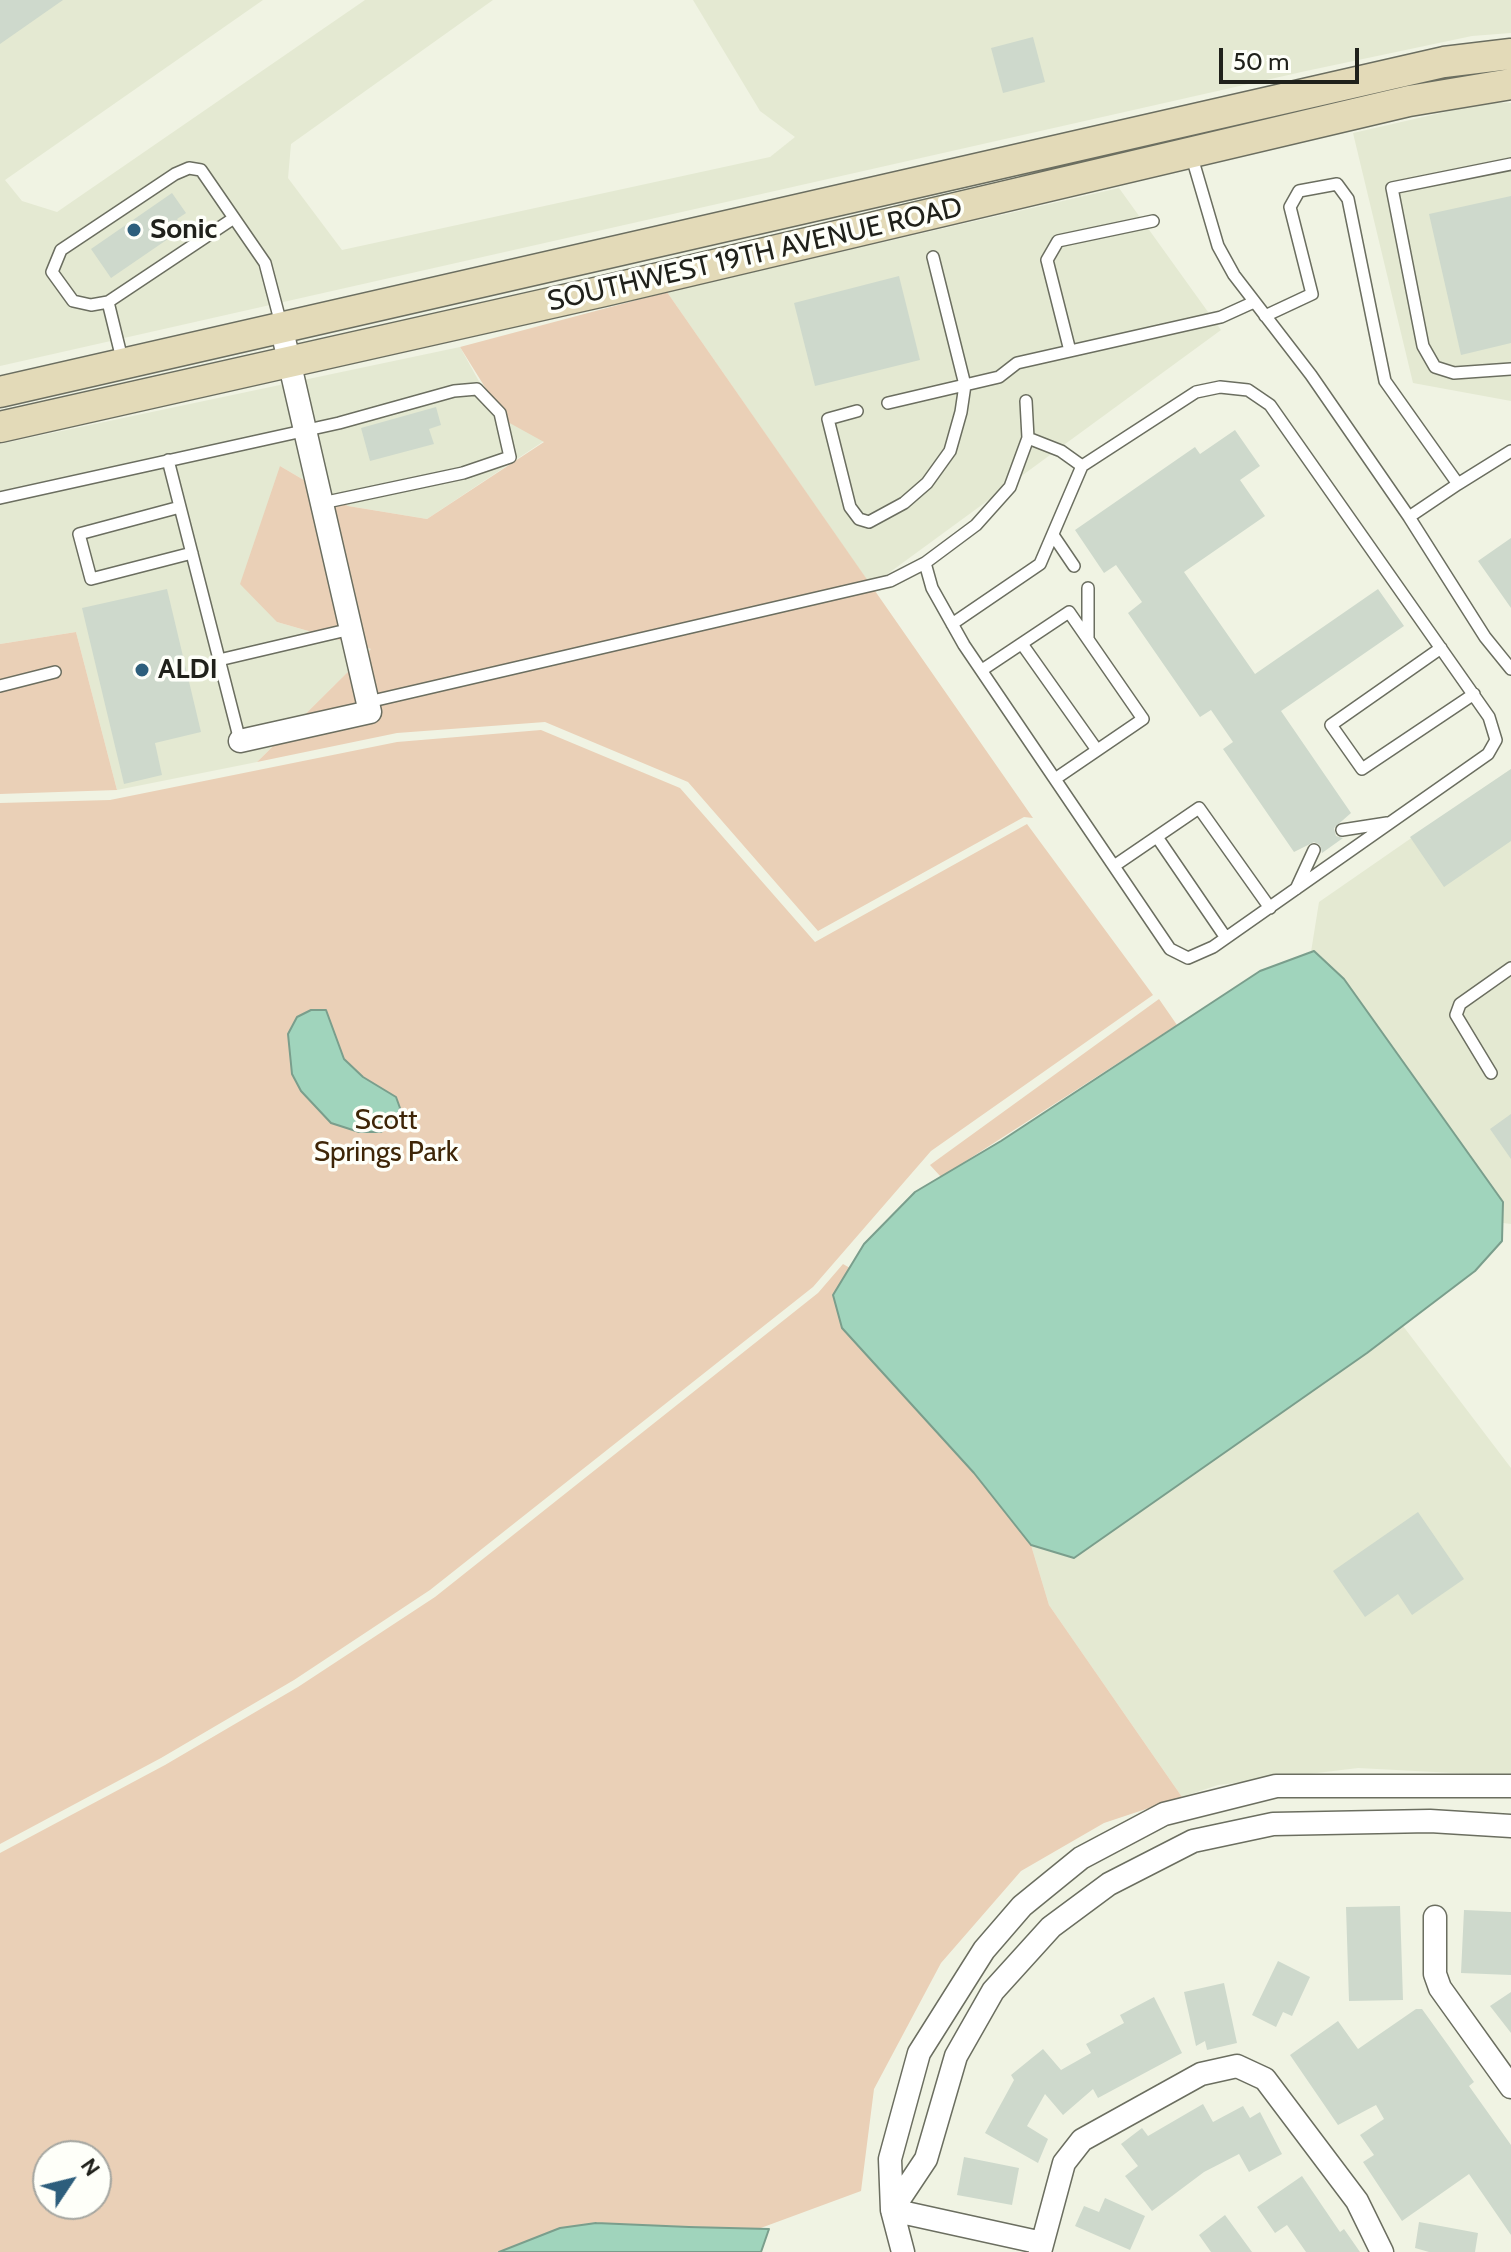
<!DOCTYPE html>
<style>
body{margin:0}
#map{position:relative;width:1511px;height:2252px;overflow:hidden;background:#f0f3e3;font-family:Cabin,sans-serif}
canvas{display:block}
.north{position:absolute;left:32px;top:2140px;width:80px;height:80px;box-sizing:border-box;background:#fefff9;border:2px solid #a5a6a0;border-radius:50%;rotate:55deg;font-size:22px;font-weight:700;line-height:32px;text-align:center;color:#20211b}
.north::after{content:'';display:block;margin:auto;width:28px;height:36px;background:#2d5e7c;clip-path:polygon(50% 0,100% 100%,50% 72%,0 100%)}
.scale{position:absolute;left:1219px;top:48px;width:140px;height:36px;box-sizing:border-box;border:4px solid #20211b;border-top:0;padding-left:10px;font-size:24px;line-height:28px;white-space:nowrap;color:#20211b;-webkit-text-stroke:6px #fefff9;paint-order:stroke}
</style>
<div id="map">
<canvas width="1511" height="2252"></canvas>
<div class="north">N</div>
<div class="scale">50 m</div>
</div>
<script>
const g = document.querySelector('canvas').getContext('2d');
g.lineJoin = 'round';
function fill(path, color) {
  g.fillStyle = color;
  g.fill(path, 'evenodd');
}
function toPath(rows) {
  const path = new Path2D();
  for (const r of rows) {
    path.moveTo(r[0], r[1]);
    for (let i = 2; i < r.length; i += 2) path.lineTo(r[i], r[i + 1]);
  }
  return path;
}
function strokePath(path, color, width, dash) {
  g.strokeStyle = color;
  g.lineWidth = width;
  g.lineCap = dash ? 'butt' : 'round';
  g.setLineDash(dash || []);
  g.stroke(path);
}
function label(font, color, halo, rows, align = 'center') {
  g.font = font + ' Cabin,sans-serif';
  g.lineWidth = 7;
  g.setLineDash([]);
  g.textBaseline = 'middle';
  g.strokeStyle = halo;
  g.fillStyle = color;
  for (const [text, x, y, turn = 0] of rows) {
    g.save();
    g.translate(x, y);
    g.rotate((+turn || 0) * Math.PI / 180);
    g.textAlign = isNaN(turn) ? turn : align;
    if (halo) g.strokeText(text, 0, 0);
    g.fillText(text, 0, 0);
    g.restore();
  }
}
const built = toPath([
 [0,0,263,0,5,180,22,201,57,212,365,0,493,0,291,144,288,178,342,250,770,157,795,137,760,111,693,0,1511,0,1511,33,1472,36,1306,71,0,366],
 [1489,102,1511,103,1511,401,1413,383,1353,133],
 [1119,188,1221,330,871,586,667,292],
 [460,347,481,385,544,441,427,519,348,506,280,466,277,622,371,649,257,762,117,790,76,632,0,644,0,444],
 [1511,769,1511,1224,1503,1223,1503,1202,1344,979,1315,951,1311,952,1319,902],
 [1403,1326,1511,1468,1511,1776,1358,1768,1218,1785,1182,1797,1049,1605,1031,1545,1074,1557]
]);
const green = toPath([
 [667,292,1033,818,1024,817,818,931,688,782,545,722,397,733,257,762,371,649,277,622,240,584,280,466,348,506,427,519,544,442,506,421,460,347],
 [76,632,117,790,0,794,0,644],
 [541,730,680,788,815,942,1027,824,1153,995,931,1151,813,1287,430,1590,294,1680,161,1758,0,1844,0,803,110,800,397,742],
 [1159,999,1177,1025,941,1177,930,1165],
 [843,1264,850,1268,833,1295,1031,1545,1049,1605,1182,1797,1104,1823,1021,1871,941,1963,874,2089,861,2191,758,2229,596,2223,560,2228,499,2252,0,2252,0,1853,165,1765,298,1687,435,1597,818,1293],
 [48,2156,96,2156,96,2204,48,2204]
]);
const water = toPath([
 [1314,951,1344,979,1503,1202,1502,1241,1475,1271,1367,1353,1074,1558,1031,1545,974,1473,842,1328,833,1295,864,1244,915,1192,1001,1141,1260,971,1314,951],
 [311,1010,326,1010,344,1059,363,1077,396,1097,400,1108,395,1122,381,1132,359,1132,331,1123,301,1091,292,1074,288,1034,297,1017,311,1010],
 [596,2223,689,2227,769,2229,761,2252,499,2252,560,2228,596,2223]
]);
const building = toPath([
 [0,0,63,0,0,44],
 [1033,37,1045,82,1003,93,991,48],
 [172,193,186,213,177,219,184,228,111,278,91,249],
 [1511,196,1511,343,1461,355,1429,214],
 [899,276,920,360,815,386,794,303],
 [436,407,441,425,429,429,434,444,370,461,361,428],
 [1235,430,1260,466,1240,480,1265,516,1184,572,1255,674,1378,589,1404,626,1281,711,1351,813,1334,828,1336,836,1343,838,1322,853,1320,845,1314,842,1294,852,1223,749,1233,742,1211,710,1200,717,1128,613,1142,602,1116,565,1104,573,1075,530,1195,447,1200,454],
 [1511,538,1511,608,1478,561],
 [167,589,201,732,155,743,162,775,124,784,82,608],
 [1511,769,1511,841,1444,887,1410,837],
 [1511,1114,1511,1159,1490,1129],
 [1418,1512,1464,1579,1412,1615,1398,1594,1365,1617,1333,1571],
 [1400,1906,1403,2000,1349,2001,1346,1907],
 [1464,1910,1511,1912,1511,1975,1461,1973],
 [1278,1961,1310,1977,1292,2016,1283,2012,1276,2027,1252,2015],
 [1224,1983,1237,2043,1207,2050,1205,2041,1196,2046,1184,1992],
 [1511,1992,1511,2033,1490,2006],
 [1154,1997,1182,2053,1098,2098,1093,2089,1063,2115,1045,2094,1027,2126,1048,2139,1038,2163,985,2133,1014,2080,1011,2075,1043,2049,1061,2070,1091,2053,1086,2044,1124,2023,1120,2015],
 [1416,2009,1422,2009,1448,2045,1474,2082,1469,2086,1511,2145,1511,2235,1469,2174,1402,2221,1363,2162,1374,2155,1360,2135,1384,2119,1376,2105,1338,2125,1290,2055,1338,2021,1358,2049],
 [1203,2104,1213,2122,1243,2106,1250,2118,1260,2112,1282,2154,1249,2172,1239,2154,1204,2172,1152,2211,1125,2176,1138,2166,1121,2144,1142,2128,1148,2136],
 [964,2157,1019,2168,1012,2205,957,2195],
 [1302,2176,1340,2232,1344,2229,1360,2252,1306,2252,1287,2225,1275,2233,1257,2207],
 [1105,2198,1145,2216,1130,2250,1075,2226,1084,2206,1099,2212],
 [1225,2215,1252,2252,1211,2252,1199,2235],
 [1419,2222,1478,2233,1475,2252,1429,2252,1415,2248]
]);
const lane = toPath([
 [1191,154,1218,246,1234,275,1311,375,1409,517,1485,637,1511,669],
 [1511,164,1392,188,1423,346,1435,367,1454,373,1511,369],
 [234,218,108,302,91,305,73,301,52,272,61,250,175,174,189,168,201,170,234,218,265,263,281,324],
 [108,302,123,363],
 [1265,316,1312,294,1290,207,1299,191,1337,184,1348,199,1385,381,1458,484,1409,517],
 [1070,351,1047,260,1058,241,1153,221],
 [1026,401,1028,438,1010,487,976,525,925,563,932,588,964,645,1170,949,1188,958,1213,947,1488,754,1496,740,1489,717,1270,405,1248,390,1220,387,1196,392,1082,466,1061,451,1028,438],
 [888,403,999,377,1017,363,1221,317,1254,302],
 [857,411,828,419,850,507,859,519,869,522,904,503,927,483,950,451,961,412,965,385,933,257],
 [168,460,240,741],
 [1458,484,1511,451],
 [0,498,339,423,454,391,477,389,500,413,510,457,463,473,322,503],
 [180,507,79,534,91,579,192,553],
 [1053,535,1074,566],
 [1088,588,1088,639],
 [952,624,1040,564,1082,466],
 [1022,644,1097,750],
 [1441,648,1331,725,1362,769,1474,694],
 [219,660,351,629],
 [982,670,1069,612,1143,719,1055,779],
 [0,686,55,672],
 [368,702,890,581,925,563],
 [1342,830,1387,823],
 [1157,837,1226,938],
 [1114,866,1199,808,1270,908],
 [1296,889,1314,850],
 [1491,1073,1456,1015,1460,1004,1511,968]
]);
const street = toPath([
 [240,741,370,712,281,326],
 [1435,1917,1435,1974,1440,1988,1511,2087],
 [892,2210,926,2159,956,2056,993,1991,1051,1927,1109,1884,1193,1841,1273,1824,1430,1821,1511,1826],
 [892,2210,1042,2243],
 [903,2252,892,2210,890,2159,919,2053,984,1950,1022,1906,1081,1858,1164,1814,1276,1786,1511,1786],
 [1040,2252,1064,2163,1082,2140,1201,2074,1237,2066,1265,2079,1357,2201,1382,2252]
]);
const secondary = toPath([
 [0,392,1444,62,1511,54],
 [0,427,604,291,1409,101,1511,84]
]);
const markers = [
 [134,230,8,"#2d5e7c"],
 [142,670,8,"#2d5e7c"]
];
const poiNames = [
 ["Sonic",150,230],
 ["ALDI",158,670]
];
const streetNames = [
 ["SOUTHWEST 19TH AVENUE ROAD",755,255,-13]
];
const parkNames = [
 ["Scott",386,1121],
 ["Springs Park",386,1153]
];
fill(built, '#e4e9d2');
fill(green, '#ead0b7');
fill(water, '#a0d4bc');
strokePath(water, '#7a9e8c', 2);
fill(building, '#ced9cc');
strokePath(lane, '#6b6e60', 14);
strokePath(street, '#6b6e60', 25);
strokePath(secondary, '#6b6e60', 33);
strokePath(lane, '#fff', 11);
strokePath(street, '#fff', 22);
strokePath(secondary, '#e3dab8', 30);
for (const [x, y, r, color] of markers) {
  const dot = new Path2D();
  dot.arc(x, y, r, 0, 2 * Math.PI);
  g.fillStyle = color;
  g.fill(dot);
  strokePath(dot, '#fefff9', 3);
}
label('bold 28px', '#20211b', '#fefff9', poiNames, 'left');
label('28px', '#20211b', '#fefff9', streetNames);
label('28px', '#3e2507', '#fefff9', parkNames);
</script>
